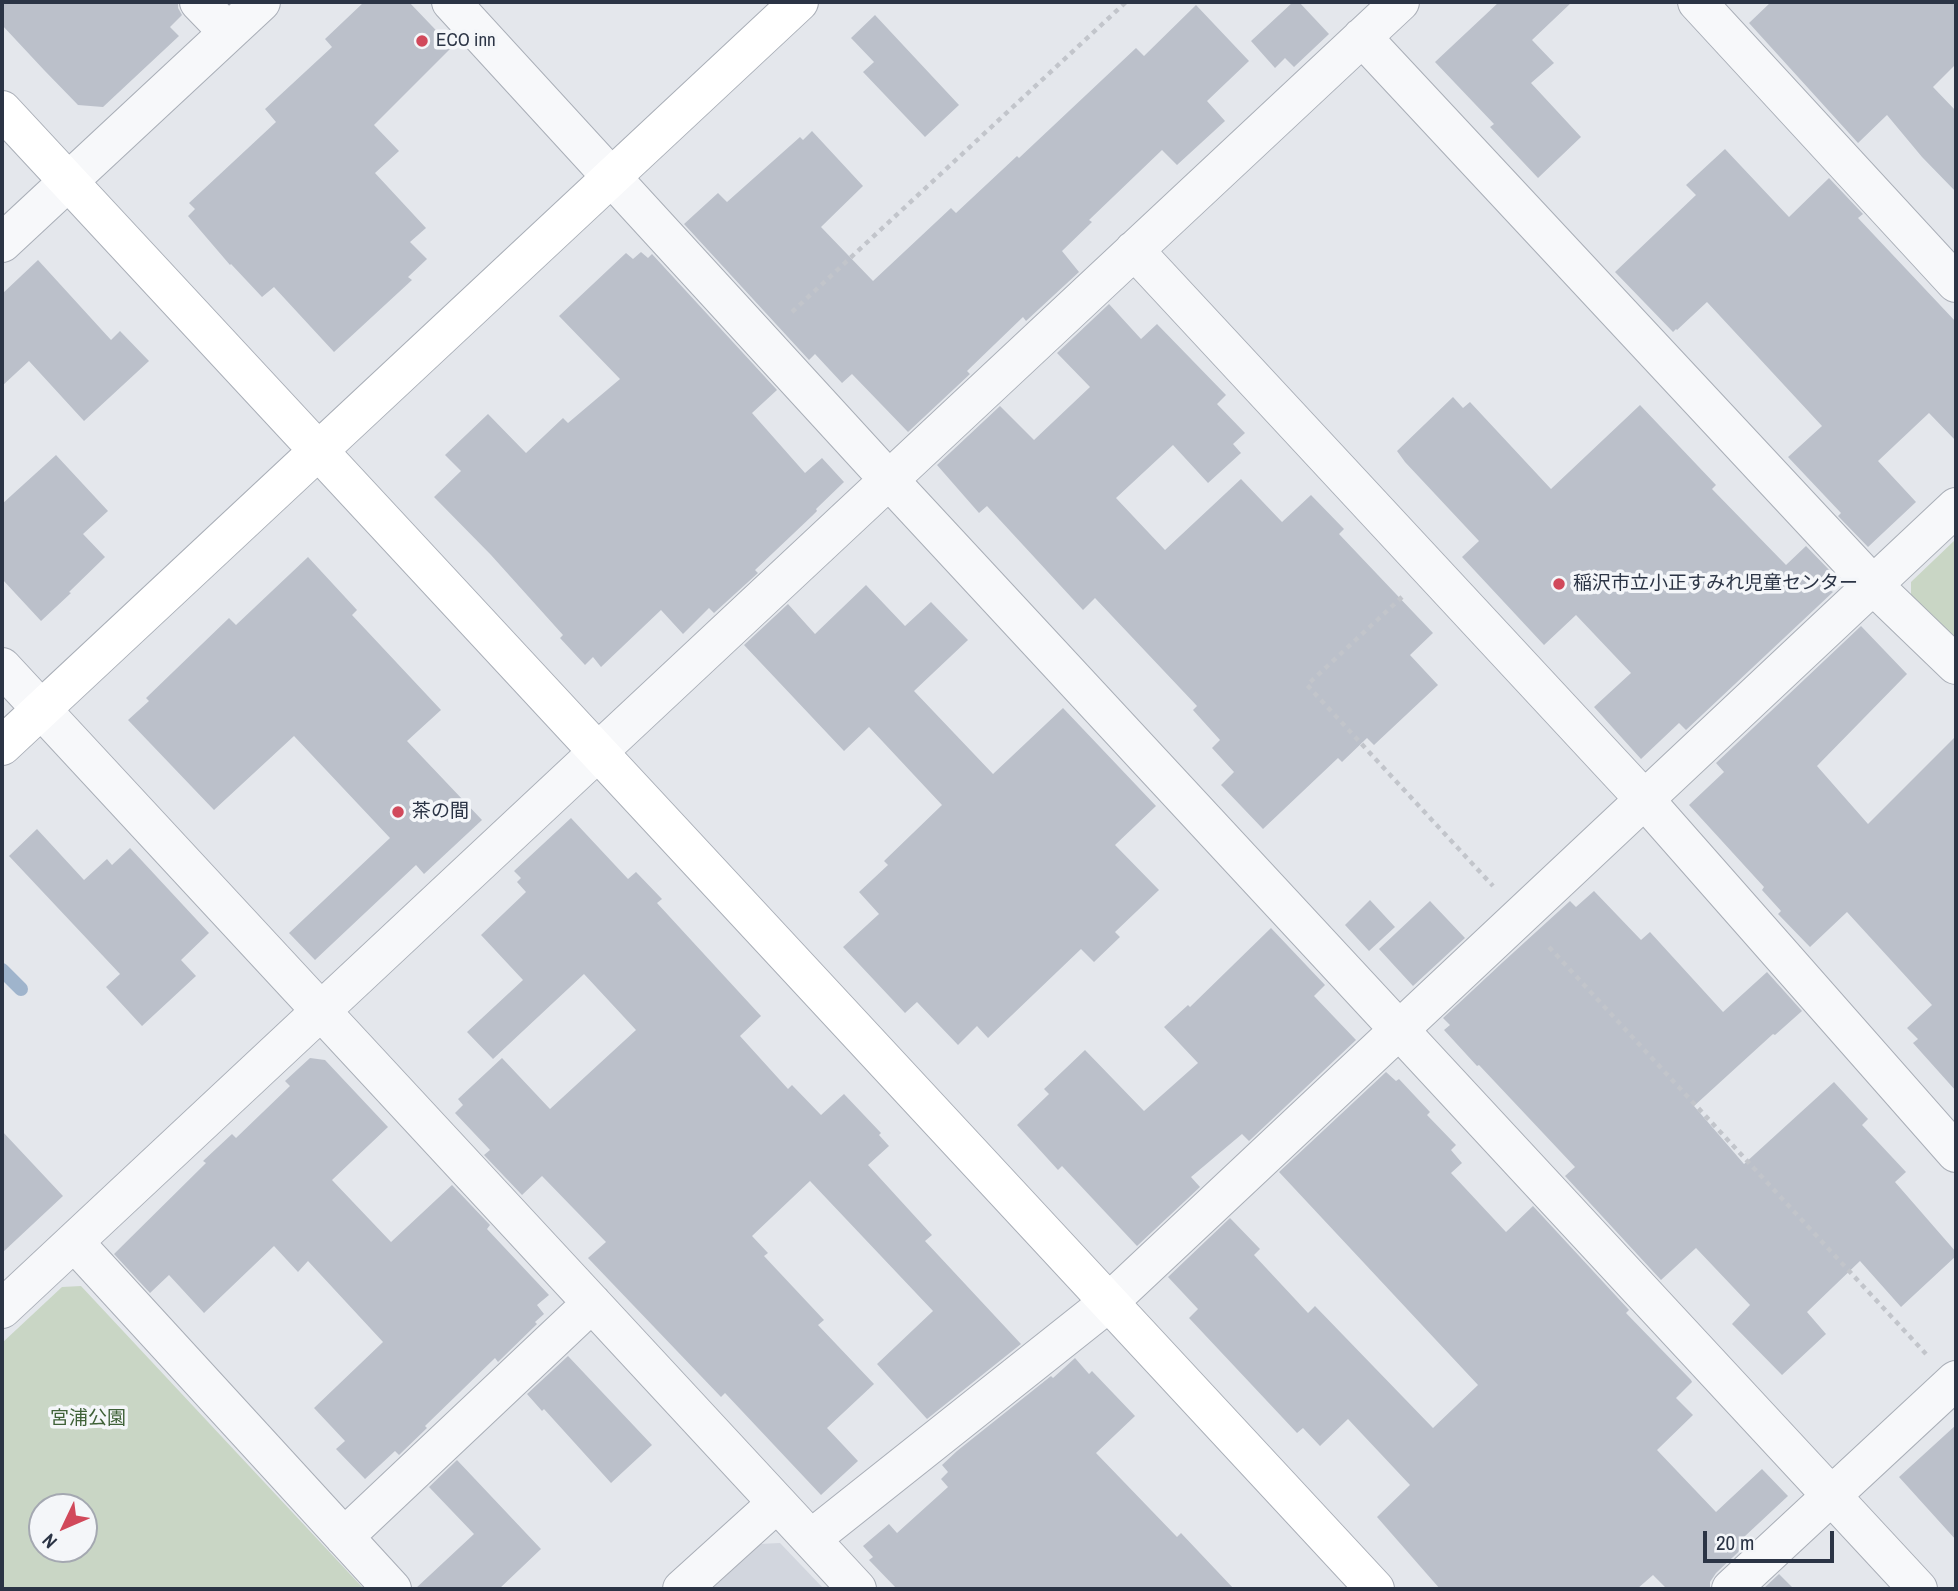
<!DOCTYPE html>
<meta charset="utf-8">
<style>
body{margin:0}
#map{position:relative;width:1958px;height:1591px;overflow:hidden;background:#e4e7ec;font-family:"Archivo Narrow",sans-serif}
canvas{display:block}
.frame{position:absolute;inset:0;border:4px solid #2b3445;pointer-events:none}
.north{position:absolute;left:28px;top:1493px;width:70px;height:70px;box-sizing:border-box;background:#f4f6f9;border:2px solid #a4a8b1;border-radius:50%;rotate:226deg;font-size:19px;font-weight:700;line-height:28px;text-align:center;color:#2b3445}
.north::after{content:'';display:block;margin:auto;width:24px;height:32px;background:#d1495b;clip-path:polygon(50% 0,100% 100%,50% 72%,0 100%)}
.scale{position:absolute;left:1703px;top:1531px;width:131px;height:32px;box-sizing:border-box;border:4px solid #2b3445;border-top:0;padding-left:9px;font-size:21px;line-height:24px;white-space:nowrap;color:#2b3445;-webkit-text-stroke:5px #f4f6f9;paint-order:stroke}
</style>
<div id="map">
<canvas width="1958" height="1591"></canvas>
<div class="frame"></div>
<div class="north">N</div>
<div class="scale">20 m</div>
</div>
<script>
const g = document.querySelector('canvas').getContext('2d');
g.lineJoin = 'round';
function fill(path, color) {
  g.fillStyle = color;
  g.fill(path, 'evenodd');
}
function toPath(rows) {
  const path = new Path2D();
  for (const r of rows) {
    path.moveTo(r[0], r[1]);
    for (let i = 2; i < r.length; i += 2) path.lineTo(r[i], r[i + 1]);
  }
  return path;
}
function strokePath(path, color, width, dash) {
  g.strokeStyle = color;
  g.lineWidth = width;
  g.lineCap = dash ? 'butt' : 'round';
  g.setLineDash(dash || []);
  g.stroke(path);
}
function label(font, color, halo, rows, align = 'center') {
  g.font = font + ' "Archivo Narrow","Noto Sans JP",sans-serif';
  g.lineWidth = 7;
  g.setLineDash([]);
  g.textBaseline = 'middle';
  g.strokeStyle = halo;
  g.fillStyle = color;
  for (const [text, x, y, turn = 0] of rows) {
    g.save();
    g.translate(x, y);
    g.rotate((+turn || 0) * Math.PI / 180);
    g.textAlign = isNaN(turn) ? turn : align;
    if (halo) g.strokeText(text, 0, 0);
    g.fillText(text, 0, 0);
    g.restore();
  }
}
const built = toPath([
 [780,1543,824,1589,712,1589,759,1544]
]);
const green = toPath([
 [1956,539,1956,641,1911,597,1911,582],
 [81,1286,364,1589,2,1589,2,1343,62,1287],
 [42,1507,84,1507,84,1549,42,1549]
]);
const stream = toPath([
 [2,970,21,989]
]);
const building = toPath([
 [2,2,178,2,178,8,182,15,170,27,179,36,103,107,78,105,44,70,2,25],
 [364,2,409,2,452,47,374,125,399,151,375,173,426,228,410,242,427,259,408,277,412,280,334,352,274,287,262,297,231,264,230,265,188,216,195,209,189,203,276,122,265,109,332,47,325,39],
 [1293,2,1299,2,1329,34,1294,67,1285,58,1275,68,1251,41],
 [1499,2,1572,2,1532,40,1554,63,1531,83,1581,137,1538,178,1490,127,1494,124,1435,62],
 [1771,2,1956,2,1956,64,1933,87,1956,111,1956,192,1922,157,1887,115,1858,143,1749,23],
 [1196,5,1249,61,1207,101,1225,121,1177,165,1162,150,1089,220,1092,222,1062,251,1079,272,1026,321,1023,317,967,371,970,374,908,432,852,374,842,383,815,354,809,360,684,224,718,193,727,202,800,137,803,140,812,131,863,186,821,227,873,281,951,208,956,213,1017,156,1019,158,1136,48,1144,56],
 [875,15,959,105,925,137,863,72,874,62,851,38],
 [1725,149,1789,217,1829,178,1863,214,1858,218,1956,322,1956,441,1929,413,1878,461,1916,502,1868,547,1838,516,1841,513,1788,457,1822,426,1707,302,1677,330,1676,329,1673,332,1615,272,1696,195,1686,185],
 [641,252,648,258,652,254,777,390,752,413,805,473,822,458,844,482,816,509,817,511,812,516,755,570,758,573,714,613,709,608,683,634,661,610,601,667,593,657,585,665,560,638,563,635,491,555,434,497,461,471,445,455,488,414,526,453,563,418,568,423,620,379,559,316,626,253,633,259],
 [38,260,111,340,120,331,149,361,84,421,29,361,2,386,2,294],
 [1109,304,1141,339,1157,324,1226,395,1217,404,1245,433,1233,444,1241,453,1208,483,1173,445,1116,498,1165,550,1241,479,1282,522,1311,495,1344,529,1339,534,1433,633,1410,655,1438,685,1374,745,1367,738,1342,762,1338,758,1263,829,1221,785,1234,772,1212,748,1220,740,1193,710,1197,706,1095,598,1083,610,987,506,979,513,937,465,1000,406,1034,440,1090,387,1057,353],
 [1453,397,1463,408,1470,402,1551,489,1640,405,1716,485,1712,489,1786,565,1806,546,1836,577,1830,583,1834,587,1830,590,1833,592,1686,730,1679,723,1641,759,1594,707,1631,673,1576,615,1544,645,1462,557,1479,541,1405,462,1397,451],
 [56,455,108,511,83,534,105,557,69,592,71,593,41,621,2,579,2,504],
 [308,557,357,610,352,615,441,710,407,741,482,820,424,874,416,865,315,960,289,933,390,838,294,736,214,810,128,720,149,701,146,698,229,618,236,625],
 [866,585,905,626,931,602,968,640,914,691,993,774,1063,708,1156,806,1115,845,1159,890,1115,932,1120,937,1094,962,1081,949,988,1038,977,1026,958,1045,917,1002,905,1013,843,947,879,914,859,892,888,865,884,861,942,805,869,727,844,751,744,645,788,604,815,634],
 [1861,626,1907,674,1817,766,1868,824,1956,736,1956,1091,1913,1043,1918,1039,1907,1028,1932,1005,1847,912,1810,947,1778,914,1781,911,1762,890,1764,887,1689,805,1724,772,1716,763],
 [571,818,628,879,636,872,662,899,657,903,761,1016,740,1036,788,1089,792,1085,821,1115,844,1094,881,1133,879,1135,889,1146,868,1165,932,1235,925,1241,1021,1344,927,1419,877,1364,933,1311,810,1181,752,1236,768,1253,764,1256,824,1320,818,1325,874,1384,827,1428,858,1461,821,1495,725,1393,721,1397,588,1258,606,1242,542,1176,522,1195,484,1155,490,1150,455,1113,463,1105,458,1099,502,1058,550,1109,636,1030,584,974,493,1059,467,1032,523,980,481,935,526,892,517,882,521,878,514,871],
 [37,829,84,880,107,859,112,865,130,848,209,933,181,960,196,976,142,1026,106,987,120,974,9,856],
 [1594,891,1641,940,1650,932,1723,1012,1767,972,1802,1011,1775,1035,1773,1034,1694,1106,1744,1164,1834,1082,1868,1119,1862,1125,1906,1172,1895,1182,1956,1252,1956,1256,1901,1307,1860,1261,1807,1312,1826,1334,1782,1375,1732,1324,1750,1305,1696,1248,1661,1280,1565,1176,1575,1167,1479,1065,1477,1066,1444,1030,1450,1025,1443,1018,1503,962,1570,901,1576,907],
 [1370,900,1395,927,1369,951,1345,925],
 [1430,901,1465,938,1413,986,1379,949],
 [1271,928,1325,985,1314,996,1356,1040,1249,1141,1242,1134,1191,1177,1200,1187,1137,1246,1062,1166,1058,1170,1017,1125,1049,1094,1044,1089,1085,1050,1144,1111,1198,1063,1164,1027,1188,1005,1190,1007],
 [310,1058,325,1060,388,1127,332,1180,391,1242,452,1185,490,1225,487,1229,549,1295,537,1305,544,1314,535,1322,537,1324,498,1362,495,1358,425,1426,427,1428,399,1455,395,1451,365,1479,336,1449,345,1441,314,1408,383,1342,308,1261,298,1272,274,1246,204,1313,169,1275,150,1293,114,1254,206,1163,203,1161,232,1134,236,1138,290,1086,285,1081],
 [1386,1072,1396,1081,1399,1079,1430,1112,1427,1115,1456,1145,1451,1150,1462,1163,1451,1173,1506,1232,1533,1206,1629,1310,1626,1313,1691,1380,1692,1382,1676,1398,1693,1415,1657,1450,1716,1512,1762,1469,1788,1496,1744,1537,1749,1542,1716,1573,1710,1582,1710,1589,1667,1589,1653,1575,1637,1589,1440,1589,1377,1517,1410,1485,1348,1419,1320,1446,1303,1428,1297,1433,1189,1318,1198,1309,1168,1277,1230,1218,1260,1249,1254,1255,1308,1313,1315,1306,1433,1428,1478,1385,1279,1172],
 [2,1131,63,1196,2,1253],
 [568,1356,652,1445,611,1483,544,1409,542,1411,527,1394],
 [1075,1358,1089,1374,1092,1371,1135,1416,1096,1453,1177,1537,1181,1533,1234,1589,897,1589,869,1560,873,1557,863,1546,889,1524,897,1533,948,1487,941,1479,948,1472,942,1465,957,1451,1051,1376,1053,1378],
 [1956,1425,1956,1540,1899,1477],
 [457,1460,541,1549,499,1589,415,1589,474,1534,429,1487],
 [1779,1574,1794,1589,1763,1589]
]);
const path = toPath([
 [792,312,1126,2],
 [1402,597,1307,685,1493,886],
 [1549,947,1926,1354]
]);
const street = toPath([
 [199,2,228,32],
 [451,2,889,480,1918,1589],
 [1697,2,1956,283],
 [1362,37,1874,586,1956,665],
 [2,243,261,2],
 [1134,250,1645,800,1956,1153],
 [2,667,857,1589],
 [74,1242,392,1589],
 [2,1309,1400,2],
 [344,1537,592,1303],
 [811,1539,1108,1303,1956,507],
 [682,1589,777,1503],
 [1731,1589,1956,1380]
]);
const secondary = toPath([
 [2,110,1375,1589],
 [2,746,799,2]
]);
const markers = [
 [422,41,7,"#d1495b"],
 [1559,584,7,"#d1495b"],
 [398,812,7,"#d1495b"]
];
const poiNames = [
 ["ECO inn",436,41],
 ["稲沢市立小正すみれ児童センター",1573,584],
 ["茶の間",412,812]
];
const parkNames = [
 ["宮浦公園",88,1419]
];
fill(built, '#d2d6de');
fill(green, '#c9d6c5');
strokePath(stream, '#9fb4cc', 14);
fill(building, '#bbc0ca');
strokePath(street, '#a9aeb7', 40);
strokePath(secondary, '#a9aeb7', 40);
strokePath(path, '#c2c5cb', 4.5, [5, 5]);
strokePath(street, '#f7f8fa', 38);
strokePath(secondary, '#fff', 38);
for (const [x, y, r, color] of markers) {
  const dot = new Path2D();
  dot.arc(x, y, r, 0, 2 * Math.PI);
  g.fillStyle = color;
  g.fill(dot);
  strokePath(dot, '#f4f6f9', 2.5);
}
label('19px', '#2b3445', '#f4f6f9', poiNames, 'left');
label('19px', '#3f6138', '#f4f6f9', parkNames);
</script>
